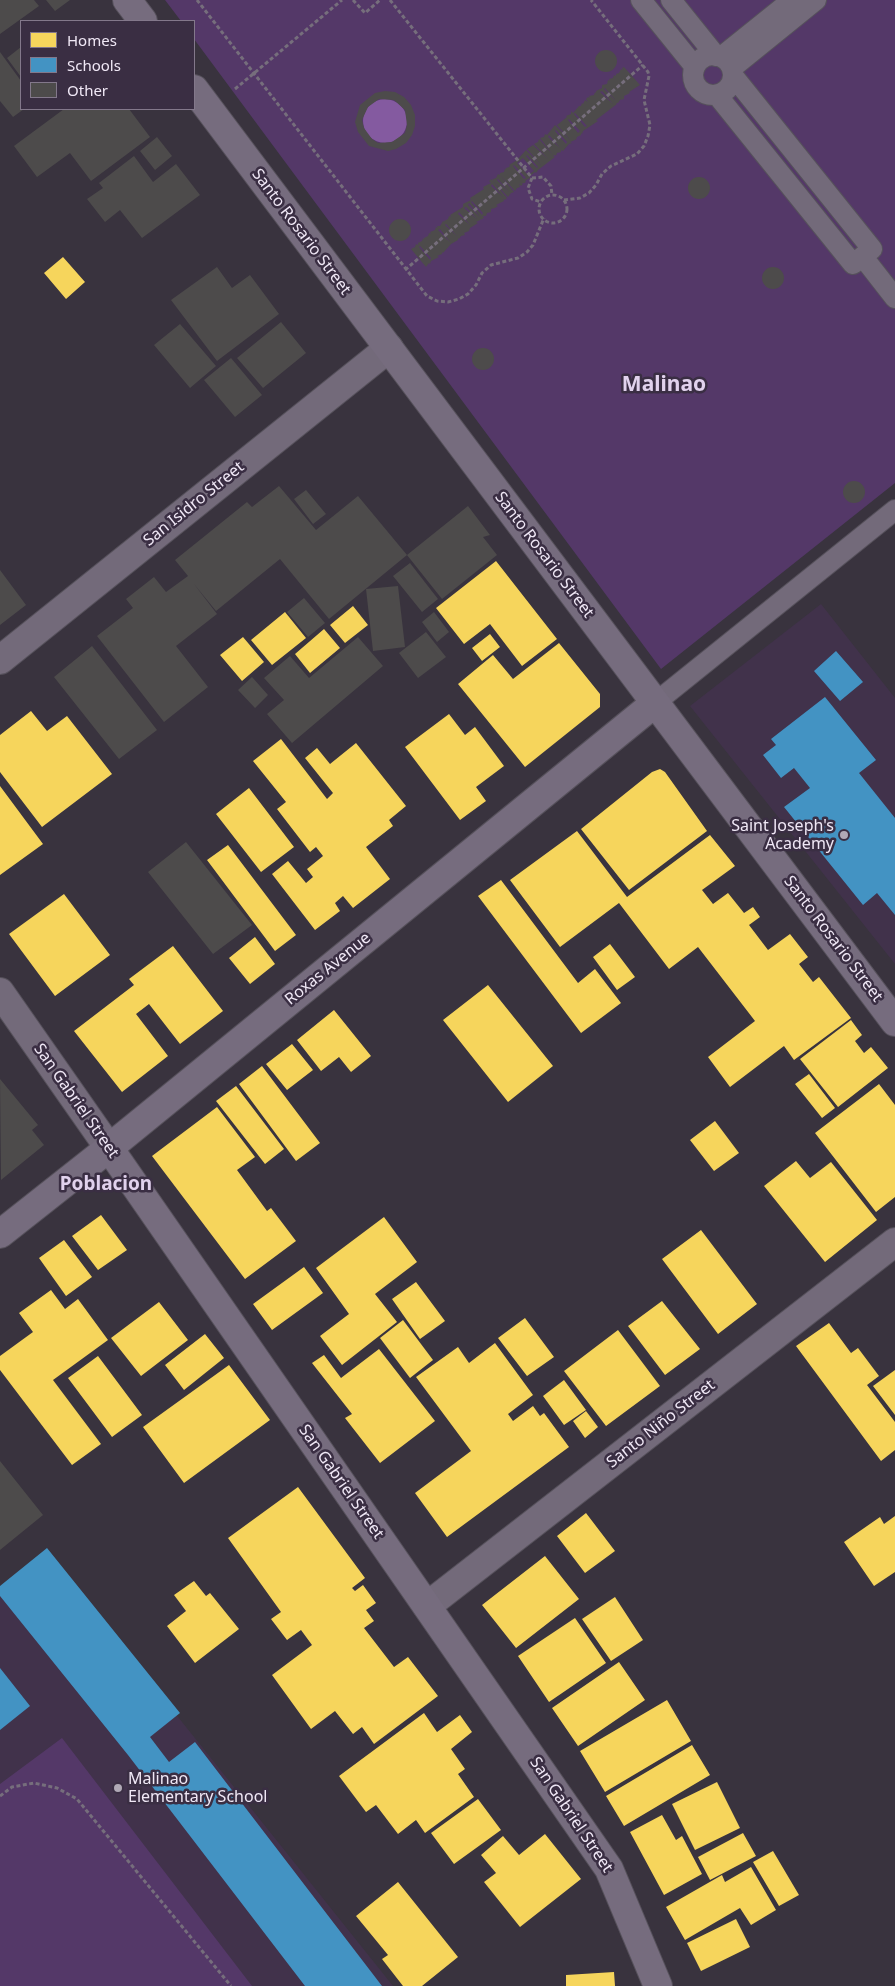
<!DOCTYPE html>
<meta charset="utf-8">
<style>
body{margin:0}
#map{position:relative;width:895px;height:1986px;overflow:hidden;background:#39333e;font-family:"Noto Sans",sans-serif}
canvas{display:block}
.legend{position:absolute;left:20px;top:20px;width:175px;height:90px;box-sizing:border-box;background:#3a2e43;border:1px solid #83788b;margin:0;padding:6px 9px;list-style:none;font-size:15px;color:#f0e8f6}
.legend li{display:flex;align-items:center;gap:10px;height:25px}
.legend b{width:25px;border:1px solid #83788b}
</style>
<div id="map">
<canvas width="895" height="1986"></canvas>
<ul class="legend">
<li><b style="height:14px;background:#f6d55c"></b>Homes</li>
<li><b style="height:14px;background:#4393c3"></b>Schools</li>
<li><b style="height:14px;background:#4d4b4b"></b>Other</li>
</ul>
</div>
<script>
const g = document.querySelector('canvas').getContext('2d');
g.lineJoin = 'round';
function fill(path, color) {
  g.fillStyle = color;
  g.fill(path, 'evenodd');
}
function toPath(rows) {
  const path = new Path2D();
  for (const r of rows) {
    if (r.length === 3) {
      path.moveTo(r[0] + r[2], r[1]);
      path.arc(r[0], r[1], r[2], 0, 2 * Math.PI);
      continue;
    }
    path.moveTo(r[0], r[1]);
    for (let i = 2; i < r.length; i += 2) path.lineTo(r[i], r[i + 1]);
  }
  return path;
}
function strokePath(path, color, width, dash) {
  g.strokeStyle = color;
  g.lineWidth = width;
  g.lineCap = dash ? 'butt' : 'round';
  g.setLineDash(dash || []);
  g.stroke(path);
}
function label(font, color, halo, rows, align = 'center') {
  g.font = font + ' "Noto Sans",sans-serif';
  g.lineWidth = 5;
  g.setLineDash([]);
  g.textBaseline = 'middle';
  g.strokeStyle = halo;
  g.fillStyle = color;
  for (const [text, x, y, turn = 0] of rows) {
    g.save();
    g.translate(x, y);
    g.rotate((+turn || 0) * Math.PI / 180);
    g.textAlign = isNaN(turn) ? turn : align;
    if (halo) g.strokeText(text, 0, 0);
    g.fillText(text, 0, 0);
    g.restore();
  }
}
const built = toPath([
 [821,604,895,698,895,964,690,706],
 [47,1553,393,1986,0,1986,0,1591]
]);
const green = toPath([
 [165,0,895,0,895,483,661,669,194,39,194,21,181,21],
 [62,1738,252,1986,0,1986,0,1784]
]);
const water = toPath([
 [385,121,22]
]);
const homes = toPath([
 [63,257,85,282,66,299,44,273],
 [496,561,557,639,522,666,490,624,464,644,436,608],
 [353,606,368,625,345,643,330,625],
 [285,612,306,638,272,665,251,640],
 [324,629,340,648,310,673,295,654],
 [490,634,500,647,482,661,472,648],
 [243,637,264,662,242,681,220,655],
 [559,643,600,694,600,707,525,767,458,684,493,655,513,679],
 [31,711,47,731,67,716,112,774,42,827,0,772,0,735],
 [449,714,465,735,475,727,504,766,476,787,486,801,460,820,405,747],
 [281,739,327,799,333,793,305,758,317,748,330,764,356,743,406,806,389,820,393,826,366,847,390,879,353,908,343,896,335,903,340,911,315,930,272,874,288,861,306,883,313,877,307,869,323,856,316,847,310,852,277,809,286,802,253,761],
 [660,769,665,772,707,831,629,890,581,829,652,772],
 [0,786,43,844,0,875],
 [249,788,294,847,261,872,216,814],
 [577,831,627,897,710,835,735,866,702,890,713,904,728,893,744,913,753,907,760,917,749,925,768,950,790,934,808,957,799,964,813,982,819,977,851,1018,794,1060,784,1046,730,1087,708,1057,755,1021,698,947,669,969,619,903,560,947,510,880],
 [228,845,296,935,275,951,207,860],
 [501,880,578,983,595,969,621,1003,581,1033,478,896],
 [64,894,110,955,55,996,9,934],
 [255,937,275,964,250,984,229,958],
 [610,944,635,977,617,990,593,957],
 [173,946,223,1011,180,1044,149,1004,136,1014,168,1056,122,1092,74,1031,134,985,129,979],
 [488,985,553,1066,508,1102,443,1020],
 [334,1010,371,1056,351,1072,339,1057,321,1071,297,1040],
 [851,1020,862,1035,855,1041,864,1053,871,1047,888,1068,838,1107,800,1059],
 [292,1044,313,1070,287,1090,266,1064],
 [262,1066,320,1143,296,1161,239,1084],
 [809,1074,835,1108,822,1118,795,1084],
 [879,1084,895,1105,895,1197,876,1212,815,1133],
 [236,1086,284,1149,265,1164,216,1101],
 [217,1107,255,1157,237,1170,267,1211,271,1208,296,1241,245,1279,152,1156],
 [715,1121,739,1153,714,1171,690,1140],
 [796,1161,810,1178,831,1162,877,1220,825,1262,764,1186],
 [101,1215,127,1250,98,1270,72,1236],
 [384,1217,417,1262,375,1294,397,1322,342,1365,320,1336,349,1314,316,1268],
 [701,1230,757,1304,718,1334,662,1259],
 [64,1240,92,1277,66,1296,39,1258],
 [304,1267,323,1293,272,1330,253,1304],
 [416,1282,445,1321,420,1339,392,1299],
 [51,1290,65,1309,78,1299,108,1340,53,1380,101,1444,72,1465,0,1370,0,1356,33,1332,19,1313],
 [662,1301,700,1349,665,1375,628,1326],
 [159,1302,188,1340,141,1376,111,1338],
 [525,1318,554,1357,527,1376,498,1338],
 [403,1320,433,1360,410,1378,380,1338],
 [829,1323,851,1353,858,1348,879,1376,867,1385,895,1422,895,1450,881,1461,796,1346],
 [618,1330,660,1386,606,1426,564,1371],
 [205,1334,224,1358,184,1390,165,1365],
 [495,1343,533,1395,508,1414,513,1421,533,1406,540,1416,544,1413,569,1447,447,1537,415,1493,471,1451,416,1377,458,1347,469,1363],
 [379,1349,435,1421,380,1463,345,1418,352,1414,312,1363,324,1355,341,1378],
 [98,1356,142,1415,112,1437,68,1378],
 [229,1365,270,1420,184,1483,143,1427],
 [895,1370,895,1415,873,1386],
 [564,1380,586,1410,564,1425,543,1396],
 [586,1411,598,1427,585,1438,573,1421],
 [298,1487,365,1578,352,1588,355,1591,363,1585,376,1603,366,1610,374,1621,364,1628,394,1667,408,1657,438,1696,374,1744,362,1727,353,1734,335,1711,311,1729,272,1675,312,1645,301,1630,287,1640,271,1619,281,1612,228,1538],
 [586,1513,615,1551,585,1573,557,1536],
 [895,1516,895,1572,874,1586,844,1542,880,1517,884,1524],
 [545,1556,579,1599,516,1648,482,1605],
 [194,1581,206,1596,210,1593,239,1629,195,1663,167,1626,186,1611,174,1595],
 [615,1597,643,1640,611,1661,582,1619],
 [575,1618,606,1663,549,1702,518,1656],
 [619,1662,645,1700,578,1746,552,1708],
 [667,1700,691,1741,605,1792,580,1751],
 [424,1713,437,1732,460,1715,472,1732,451,1749,465,1769,458,1774,474,1797,425,1833,416,1820,398,1834,376,1805,366,1812,339,1776],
 [692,1745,710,1775,624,1826,606,1796],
 [717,1782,740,1828,695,1850,672,1804],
 [478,1799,501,1830,454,1864,431,1833],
 [662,1815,676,1840,682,1836,702,1874,664,1895,630,1832],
 [743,1833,756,1856,710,1880,698,1857],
 [545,1834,581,1879,520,1927,484,1882,496,1873,481,1855,503,1836,519,1855],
 [773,1851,799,1895,779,1906,753,1862],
 [751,1867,776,1910,751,1925,740,1908,685,1940,666,1907,722,1875,725,1882],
 [398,1882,458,1957,422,1986,403,1986,382,1959,388,1955,356,1916],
 [736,1919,750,1947,701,1971,687,1943],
 [614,1972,615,1986,566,1986,566,1975]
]);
const schools = toPath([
 [836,651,863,682,840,701,814,671],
 [825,697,876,760,859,773,895,818,895,915,877,893,863,905,784,807,810,788,794,768,781,778,763,755,776,745,771,739],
 [47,1548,180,1713,150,1737,169,1762,195,1742,382,1986,305,1986,128,1755,0,1596,0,1586],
 [0,1668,30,1706,0,1730]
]);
const building = toPath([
 [0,0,34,0,39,6,0,34],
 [46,0,70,0,55,11],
 [21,47,21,77,7,58],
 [606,61,11],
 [0,52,21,81,21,109,24,109,13,117,0,101],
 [624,67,640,85,629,92,630,93,624,96,624,99,620,100,618,103,616,103,617,104,596,120,598,121,583,131,582,134,581,133,581,135,577,137,576,140,574,139,575,140,570,142,572,143,569,144,563,151,561,150,561,152,557,153,556,156,555,155,553,156,555,157,538,170,536,173,535,172,530,176,530,178,526,180,525,183,522,183,523,184,521,186,519,184,520,187,517,188,515,191,501,176,514,192,511,193,508,197,494,182,507,198,505,200,503,199,504,201,496,205,498,206,495,208,491,209,491,212,487,213,486,216,483,216,484,218,476,222,478,223,470,228,469,231,464,233,465,235,461,236,459,239,458,238,458,240,451,244,443,253,442,252,442,254,437,256,439,257,431,261,430,264,429,263,426,267,411,249,415,247,416,244,418,245,418,243,422,241,423,238,424,240,424,238,428,236,429,233,431,234,430,232,435,230,436,227,438,228,437,226,440,226,443,221,445,222,444,221,448,219,449,216,451,217,450,215,463,207,463,204,471,200,470,198,484,189,483,187,491,183,489,181,492,179,493,181,493,179,496,178,498,174,500,175,500,173,504,172,505,168,506,170,506,168,509,167,510,166,509,165,517,160,526,150,541,165,527,149,533,145,548,159,534,144,538,142,539,139,553,155,540,138,544,137,545,134,547,135,555,125,570,140,557,125,567,117,566,116,571,114,571,111,573,113,579,106,581,106,582,103,583,104,585,100,588,102,586,99,588,97,590,98,589,96,594,95,595,92,596,93,596,91,602,88,602,85,607,84,608,80,610,81,609,79,613,78,614,75,616,76,616,74,619,73,621,69,623,70,622,68],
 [605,88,616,101,604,89],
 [602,91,613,104,600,92],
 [575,113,587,126,585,127,574,114],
 [569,119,580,131,578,133,568,120],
 [556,130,567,142,566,144,555,131],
 [549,135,560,148,548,137],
 [527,155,538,167,537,168,526,156],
 [523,158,534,171,528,175,517,163],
 [514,165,526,178,524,179,513,166],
 [498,179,509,192,497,180],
 [492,184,503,197,491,186],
 [472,201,483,213,482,215,471,202],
 [469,203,480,217,468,205],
 [466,207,477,219,464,208],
 [459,212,470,225,458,214],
 [446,224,457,236,445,225],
 [440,229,450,242,438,230],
 [420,246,431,258,430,260,419,247],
 [385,91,395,92,404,97,411,105,415,115,415,126,412,135,406,143,396,149,388,151,369,146,358,132,355,122,360,105,375,93],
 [379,99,394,100,405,110,407,125,405,133,392,142,378,143,372,139,364,128,362,120,368,107],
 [64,109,129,109,150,137,91,181,70,153,37,177,14,146],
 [157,137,172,156,155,170,140,151],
 [134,156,153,182,176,164,200,195,142,238,120,210,105,222,87,199,103,188,99,183],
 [699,188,11],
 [400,230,11],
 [773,278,11],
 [217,267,232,288,250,275,279,314,217,361,171,300],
 [281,322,306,353,263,388,237,358],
 [180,324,216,366,190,388,154,345],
 [483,359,11],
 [231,358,262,395,235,417,204,380],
 [854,492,11],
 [279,486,316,530,358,496,407,555,329,619,280,559,216,611,194,584,217,614,176,646,208,687,164,722,97,636,133,608,126,599,154,577,166,592,188,576,175,560,247,502,252,507],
 [306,490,326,514,313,524,294,499],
 [468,506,490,535,483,537,497,555,442,599,407,555],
 [410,563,438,599,422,612,393,576],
 [0,570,26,605,0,625],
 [398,586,405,647,373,651,366,589],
 [304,598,325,623,308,637,287,612],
 [434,612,449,632,437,642,422,622],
 [426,632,446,657,418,678,399,653],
 [358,637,383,666,292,743,267,714,284,700,264,678,290,656,309,678],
 [92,646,157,730,119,759,54,677],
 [252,677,268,695,255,708,238,690],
 [186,842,252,925,213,954,148,872],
 [0,1079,38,1125,32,1130,44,1145,1,1180],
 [0,1461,43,1515,0,1550]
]);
const path = toPath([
 [197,0,427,296,437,301,448,302,459,299,468,294,476,285,482,273,491,265,518,258,527,252,533,245,544,218],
 [353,0,365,13,380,0],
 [390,0,532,178],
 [235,89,342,0],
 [532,178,528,188,532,199,541,202],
 [532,178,543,177,551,186,552,195],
 [553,209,14],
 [564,200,580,198,589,193,596,185,602,174,611,166,637,154,644,146,648,136,650,125,644,100,649,76,648,72,591,0],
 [405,270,643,65],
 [0,1796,12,1787,34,1783,57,1788,77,1799,231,1986]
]);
const lane = toPath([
 [641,0,695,67],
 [671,0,716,56],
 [713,75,20],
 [721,57,792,0],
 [732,68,816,0],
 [717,95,853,264,872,249,734,77],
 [863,257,895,298],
 [655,703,895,510]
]);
const street = toPath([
 [0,660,389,348],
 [0,992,109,1148],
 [427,1606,895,1242]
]);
const secondary = toPath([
 [127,0,143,21],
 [194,89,895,1022],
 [109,1148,609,1869,658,1986],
 [0,1234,109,1148,655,703]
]);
const markers = [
 [844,835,5,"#b0a9b6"],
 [118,1788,5,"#b0a9b6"]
];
const streetNames = [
 ["Santo Rosario Street",301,232,53],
 ["San Isidro Street",194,504,-39],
 ["Santo Rosario Street",544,555,53],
 ["Santo Rosario Street",833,939,53],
 ["Roxas Avenue",328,969,-39],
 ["San Gabriel Street",76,1101,55],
 ["Santo Niño Street",661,1424,-38],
 ["San Gabriel Street",341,1482,55],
 ["San Gabriel Street",571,1815,56]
];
const poiNames = [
 ["Saint Joseph's",834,826],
 ["Academy",834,844],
 ["Malinao",128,1779,"left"],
 ["Elementary School",128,1797,"left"]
];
const quarterNames = [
 ["Poblacion",106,1185]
];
const districtNames = [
 ["Malinao",664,385]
];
fill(built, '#41324b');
fill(green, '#543868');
fill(water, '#845aa0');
fill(homes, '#f6d55c');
fill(schools, '#4393c3');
fill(building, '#4d4b4b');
strokePath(lane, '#56515b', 22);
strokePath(street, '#56515b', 30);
strokePath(secondary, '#56515b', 30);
strokePath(path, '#766e7c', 3, [4, 2.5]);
strokePath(lane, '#736a7a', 20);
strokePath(street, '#736a7a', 28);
strokePath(secondary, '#766c7e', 28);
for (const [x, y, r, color] of markers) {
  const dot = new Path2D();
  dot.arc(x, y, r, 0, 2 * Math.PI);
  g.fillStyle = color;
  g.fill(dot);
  strokePath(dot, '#3a2e43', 2);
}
label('16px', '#f0e8f6', '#3a2e43', streetNames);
label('16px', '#f0e8f6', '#3a2e43', poiNames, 'right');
label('bold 19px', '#e1d2ed', '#3a2e43', quarterNames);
label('bold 21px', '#e1d2ed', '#3a2e43', districtNames);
</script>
